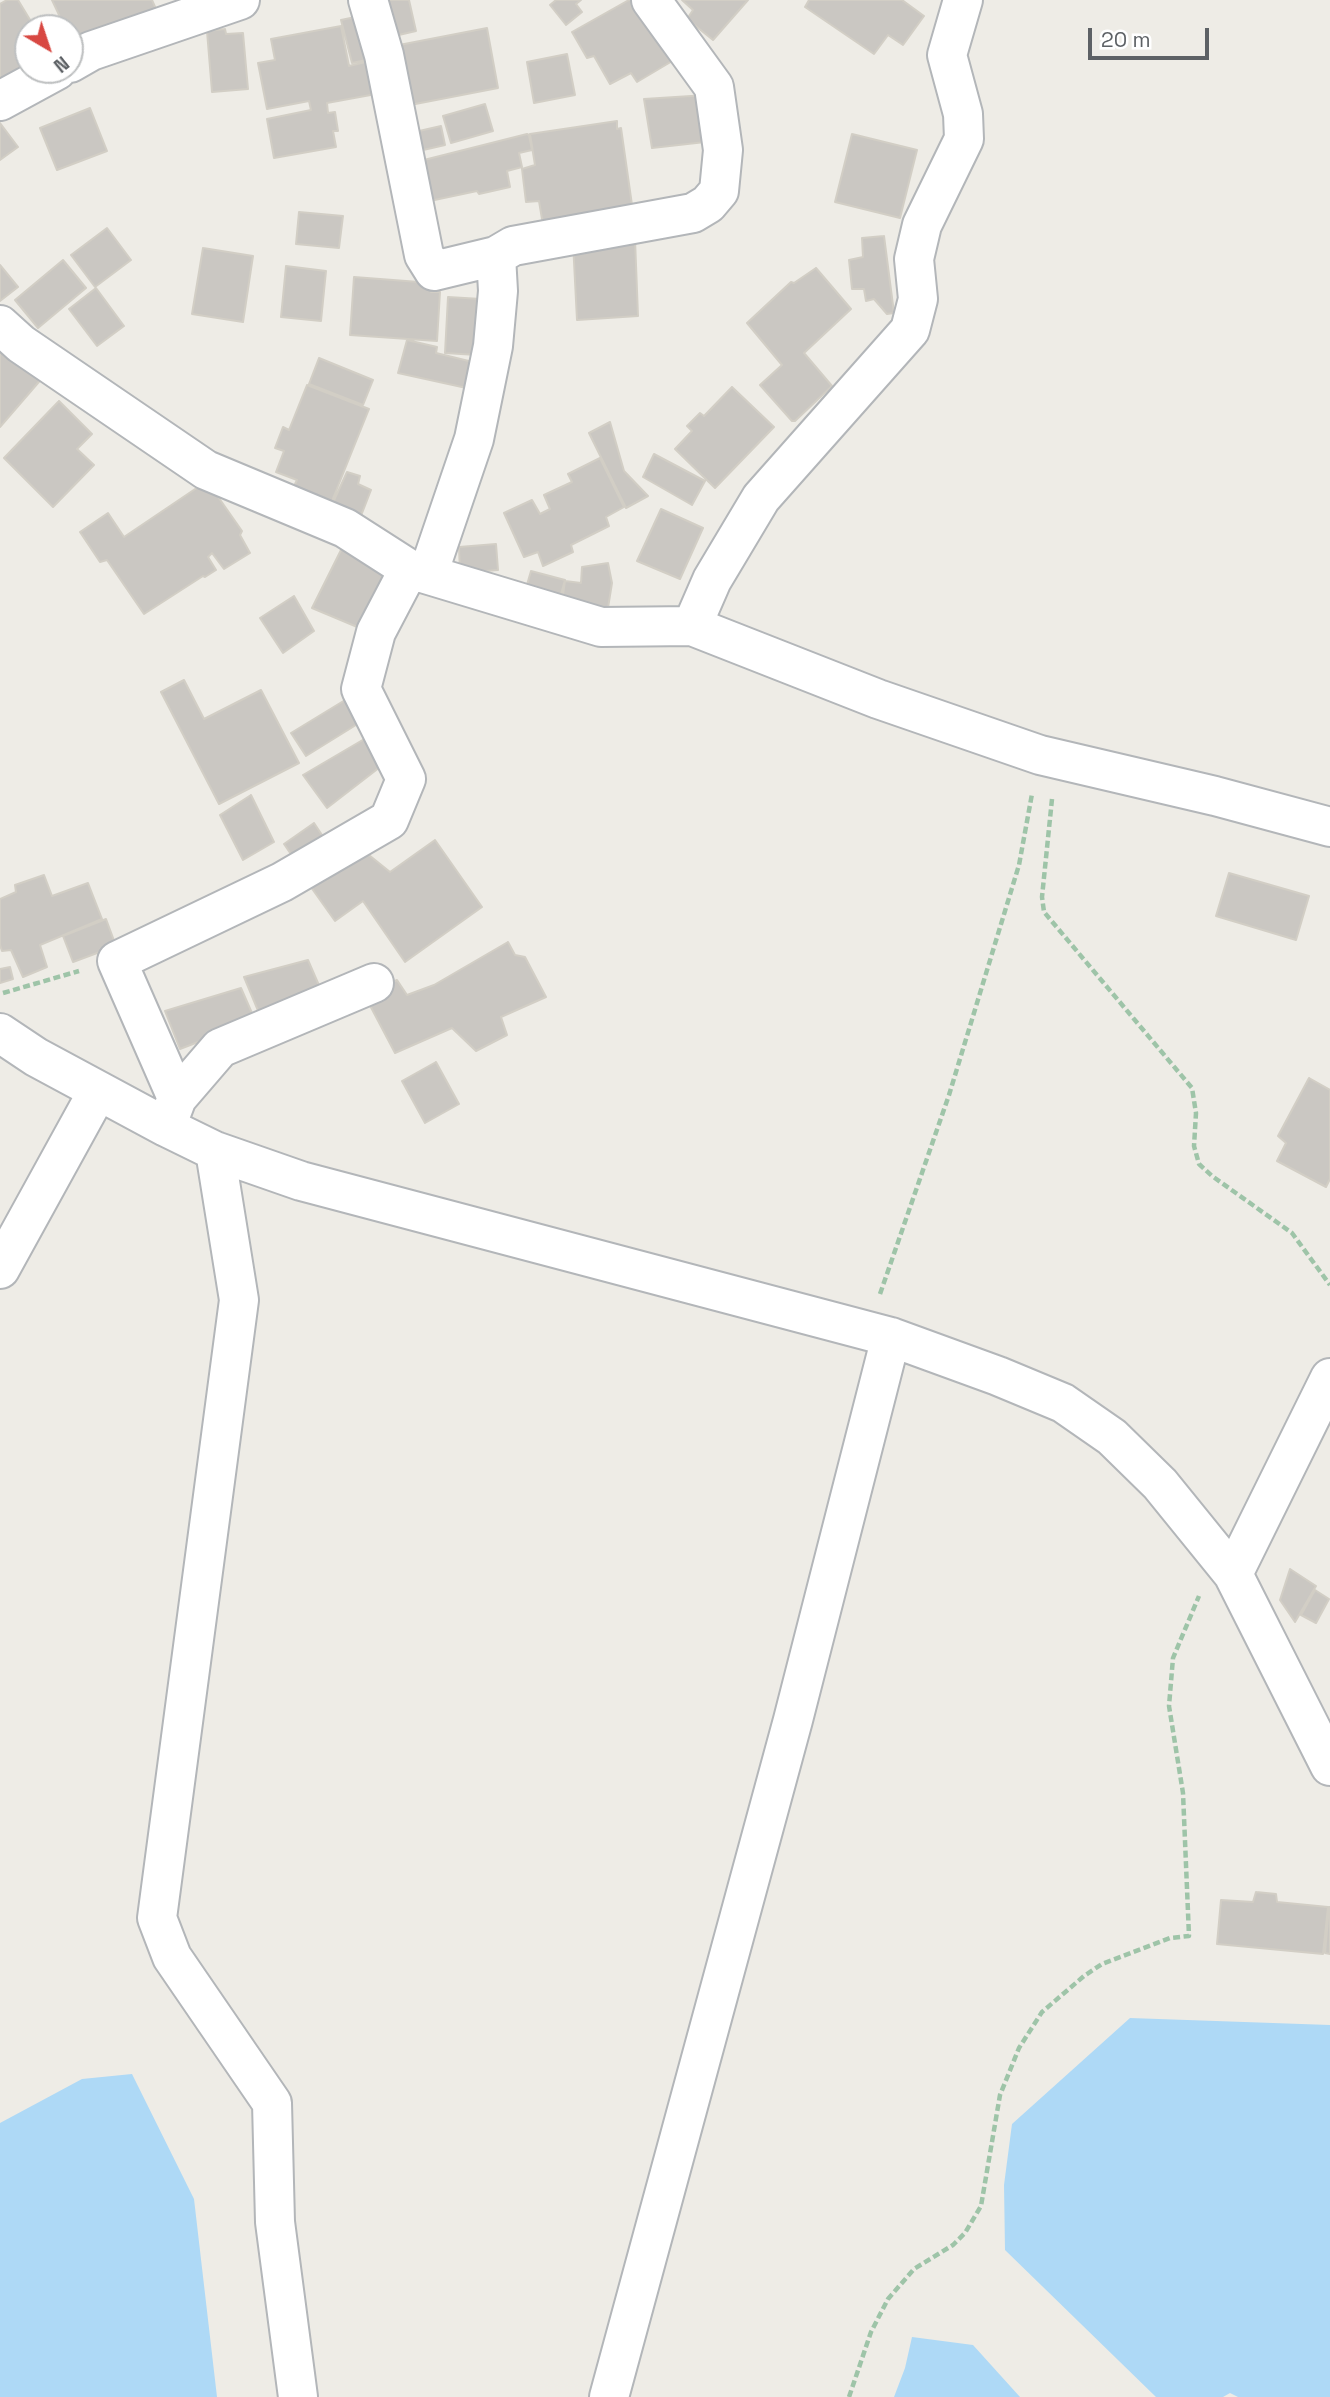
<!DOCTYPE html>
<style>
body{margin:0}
#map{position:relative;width:1330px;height:2397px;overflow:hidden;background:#eeece6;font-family:"Space Grotesk",sans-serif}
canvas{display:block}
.north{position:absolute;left:14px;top:14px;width:70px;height:70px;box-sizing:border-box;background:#fff;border:2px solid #bec0c1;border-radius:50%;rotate:141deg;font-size:19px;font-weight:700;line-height:28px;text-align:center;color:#5d6165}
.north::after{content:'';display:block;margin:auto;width:24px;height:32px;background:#d84842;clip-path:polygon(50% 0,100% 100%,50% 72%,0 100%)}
.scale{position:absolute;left:1088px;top:28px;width:121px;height:32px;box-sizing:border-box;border:4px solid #5d6165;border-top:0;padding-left:9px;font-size:21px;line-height:24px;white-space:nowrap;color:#5d6165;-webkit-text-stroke:5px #fff;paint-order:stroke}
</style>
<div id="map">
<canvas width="1330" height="2397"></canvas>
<div class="north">N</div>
<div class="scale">20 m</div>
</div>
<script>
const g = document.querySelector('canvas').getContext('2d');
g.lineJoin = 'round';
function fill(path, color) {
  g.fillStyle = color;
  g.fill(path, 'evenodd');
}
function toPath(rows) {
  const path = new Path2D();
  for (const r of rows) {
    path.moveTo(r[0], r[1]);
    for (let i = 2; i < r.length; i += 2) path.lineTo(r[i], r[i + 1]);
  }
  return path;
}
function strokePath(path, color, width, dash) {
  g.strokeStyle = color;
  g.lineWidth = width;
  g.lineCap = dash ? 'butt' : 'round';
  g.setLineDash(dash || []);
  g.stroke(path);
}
const water = toPath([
 [1130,2018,1330,2025,1330,2397,1238,2397,1230,2393,1223,2397,1156,2397,1005,2250,1004,2185,1012,2124],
 [132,2074,194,2199,217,2397,0,2397,0,2123,82,2079],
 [912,2337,973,2345,1020,2397,894,2397,905,2368]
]);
const building = toPath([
 [7,0,18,0,35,28,28,28,29,73,24,64,17,69,22,78,0,79,0,4,7,0],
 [52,0,152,0,156,9,70,44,70,28,55,28,51,20,60,17,52,0],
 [380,0,409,0,416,31,390,37,380,0],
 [556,0,581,0,576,4,582,12,566,25,550,5,556,0],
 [629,0,639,0,674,60,637,82,631,73,610,84,594,56,587,58,572,32,629,0],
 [682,0,748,0,713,40,687,19,693,10,682,0],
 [809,0,902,0,924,16,903,45,888,35,874,54,805,7,809,0],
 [360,16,371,59,352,63,341,20,360,16],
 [341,26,349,66,370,61,376,94,327,103,328,113,335,112,338,131,333,131,336,147,274,158,267,119,311,110,309,101,267,109,258,63,275,60,271,39,341,26],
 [487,28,498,88,405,106,394,46,487,28],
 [225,29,226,34,243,33,248,89,212,92,207,31,225,29],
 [567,54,575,95,534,103,527,62,567,54],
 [707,95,714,141,652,148,644,99,707,95],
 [485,104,493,131,451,143,443,116,485,104],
 [90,108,107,151,57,170,40,128,90,108],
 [617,121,617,129,621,128,633,212,543,225,539,201,526,202,522,169,535,165,530,134,617,121],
 [0,123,18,147,0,160,0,123],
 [441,126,445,145,410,153,406,134,441,126],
 [527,134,529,135,532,150,519,153,522,167,507,171,510,187,479,194,477,191,425,202,416,162,527,134],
 [852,134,917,150,900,218,835,202,852,134],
 [299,212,343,216,339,248,296,244,299,212],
 [107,228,131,260,95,287,71,255,107,228],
 [884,236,894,313,887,314,874,299,866,301,864,289,852,289,849,260,863,257,862,238,884,236],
 [635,239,638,316,577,320,573,242,635,239],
 [203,248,253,256,243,322,192,314,203,248],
 [63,260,86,288,38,328,15,300,63,260],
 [0,265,18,287,0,301,0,265],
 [286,266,326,271,321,321,281,317,286,266],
 [816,268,851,309,804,353,832,386,795,421,792,421,760,385,782,365,747,323,791,282,794,283,816,268],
 [354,277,432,283,431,292,440,292,437,341,350,335,354,277],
 [96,288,124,326,97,346,69,309,96,288],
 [448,297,481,299,477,355,445,353,448,297],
 [0,338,44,376,0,427,0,338],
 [407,340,437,347,436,353,477,363,471,389,398,373,407,340],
 [319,358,373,380,363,405,309,384,319,358],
 [307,385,369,409,332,501,294,486,297,480,276,472,284,451,275,448,283,427,289,430,307,385],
 [732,387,774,427,715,488,675,449,692,431,687,426,700,413,704,416,732,387],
 [59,401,92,434,77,449,94,465,53,507,4,458,59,401],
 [610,422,624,471,648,496,626,508,589,433,610,422],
 [654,454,705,481,692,505,643,477,654,454],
 [600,458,624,507,606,517,609,526,571,545,573,552,543,566,538,552,524,557,504,513,532,500,540,514,550,509,544,495,572,482,568,474,600,458],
 [347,472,360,476,358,484,371,490,359,521,330,509,347,472],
 [207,481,242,531,240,535,250,553,224,569,212,553,208,557,216,570,205,577,203,576,144,614,107,560,100,562,80,532,108,513,124,537,207,481],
 [661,509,703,528,680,579,637,561,661,509],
 [344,544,390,563,362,629,312,608,344,544],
 [496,544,498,570,460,573,459,547,496,544],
 [608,563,612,583,607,614,562,601,565,581,581,583,582,567,608,563],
 [531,571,565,580,558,605,524,595,531,571],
 [294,596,314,631,283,653,260,618,294,596],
 [184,680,204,719,261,690,299,763,219,804,161,692,184,680],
 [350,697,364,720,306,756,291,733,350,697],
 [366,738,384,764,327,808,303,775,366,738],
 [251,795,274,842,243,860,220,815,251,795],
 [314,823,326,841,297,863,284,844,314,823],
 [435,840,482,907,405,962,363,901,335,921,308,883,359,847,390,872,435,840],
 [1229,873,1309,896,1296,940,1216,916,1229,873],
 [44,875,52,896,88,883,102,919,40,945,47,967,23,977,11,950,2,951,0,945,0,899,16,892,15,885,44,875],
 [106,919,116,946,73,962,63,936,106,919],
 [508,942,515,955,525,957,546,997,501,1017,507,1035,476,1051,452,1028,395,1053,365,996,397,980,407,995,434,985,508,942],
 [308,960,321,990,259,1013,244,977,308,960],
 [10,967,13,979,0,983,0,969,10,967],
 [241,988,255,1020,180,1049,165,1011,241,988],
 [436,1062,459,1104,425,1123,402,1081,436,1062],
 [1309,1078,1330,1090,1330,1179,1326,1187,1277,1161,1286,1143,1278,1136,1309,1078],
 [1290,1569,1316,1586,1295,1622,1280,1600,1290,1569],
 [1315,1590,1329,1599,1316,1623,1301,1615,1315,1590],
 [1256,1892,1276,1894,1277,1902,1328,1907,1323,1954,1217,1944,1221,1900,1253,1902,1256,1892],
 [1329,1907,1330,1907,1330,1954,1325,1953,1329,1907]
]);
const path = toPath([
 [1052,799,1042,897,1044,912,1192,1088,1196,1113,1194,1146,1199,1164,1212,1176,1292,1233,1330,1285],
 [3,993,79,971],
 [880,1294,949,1095,1019,865,1032,794],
 [849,2397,871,2332,888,2299,914,2269,953,2245,965,2233,981,2206,1000,2095,1019,2048,1042,2012,1084,1976,1102,1964,1170,1938,1189,1936,1183,1793,1169,1706,1173,1658,1199,1596]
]);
const minor = toPath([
 [368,0,384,55,424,255,434,271,496,256],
 [70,63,91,51,240,0],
 [0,101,57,70],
 [0,325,21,344,206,470,345,528,409,569,601,627,692,626,878,699,1040,755,1215,796,1330,827],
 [428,574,474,439,493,346,498,291,496,256,513,246,693,213,708,204,719,191,723,150,714,87,651,0],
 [692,626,712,580,761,498,910,330,918,299,914,259,922,225,964,139,963,114,947,55,963,0],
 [0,1033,36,1057,166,1127,215,1151,301,1181,891,1337,998,1376,1063,1403,1112,1437,1160,1484,1233,1574,1330,1766],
 [177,1098,220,1048,374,983],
 [166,1127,177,1098,117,961,282,882,389,820,406,779,361,689,376,632,409,569],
 [215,1151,239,1300,157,1918,172,1957,272,2103,275,2222,298,2397],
 [0,1269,98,1091],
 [1233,1574,1330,1378],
 [609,2397,793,1720,891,1337]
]);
fill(water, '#aed9f6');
fill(building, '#cac7c2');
strokePath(building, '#d2cec5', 2);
strokePath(minor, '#b3b6b9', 42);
strokePath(path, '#9ec4a8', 4.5, [7, 3.5]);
strokePath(minor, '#fff', 38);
</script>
